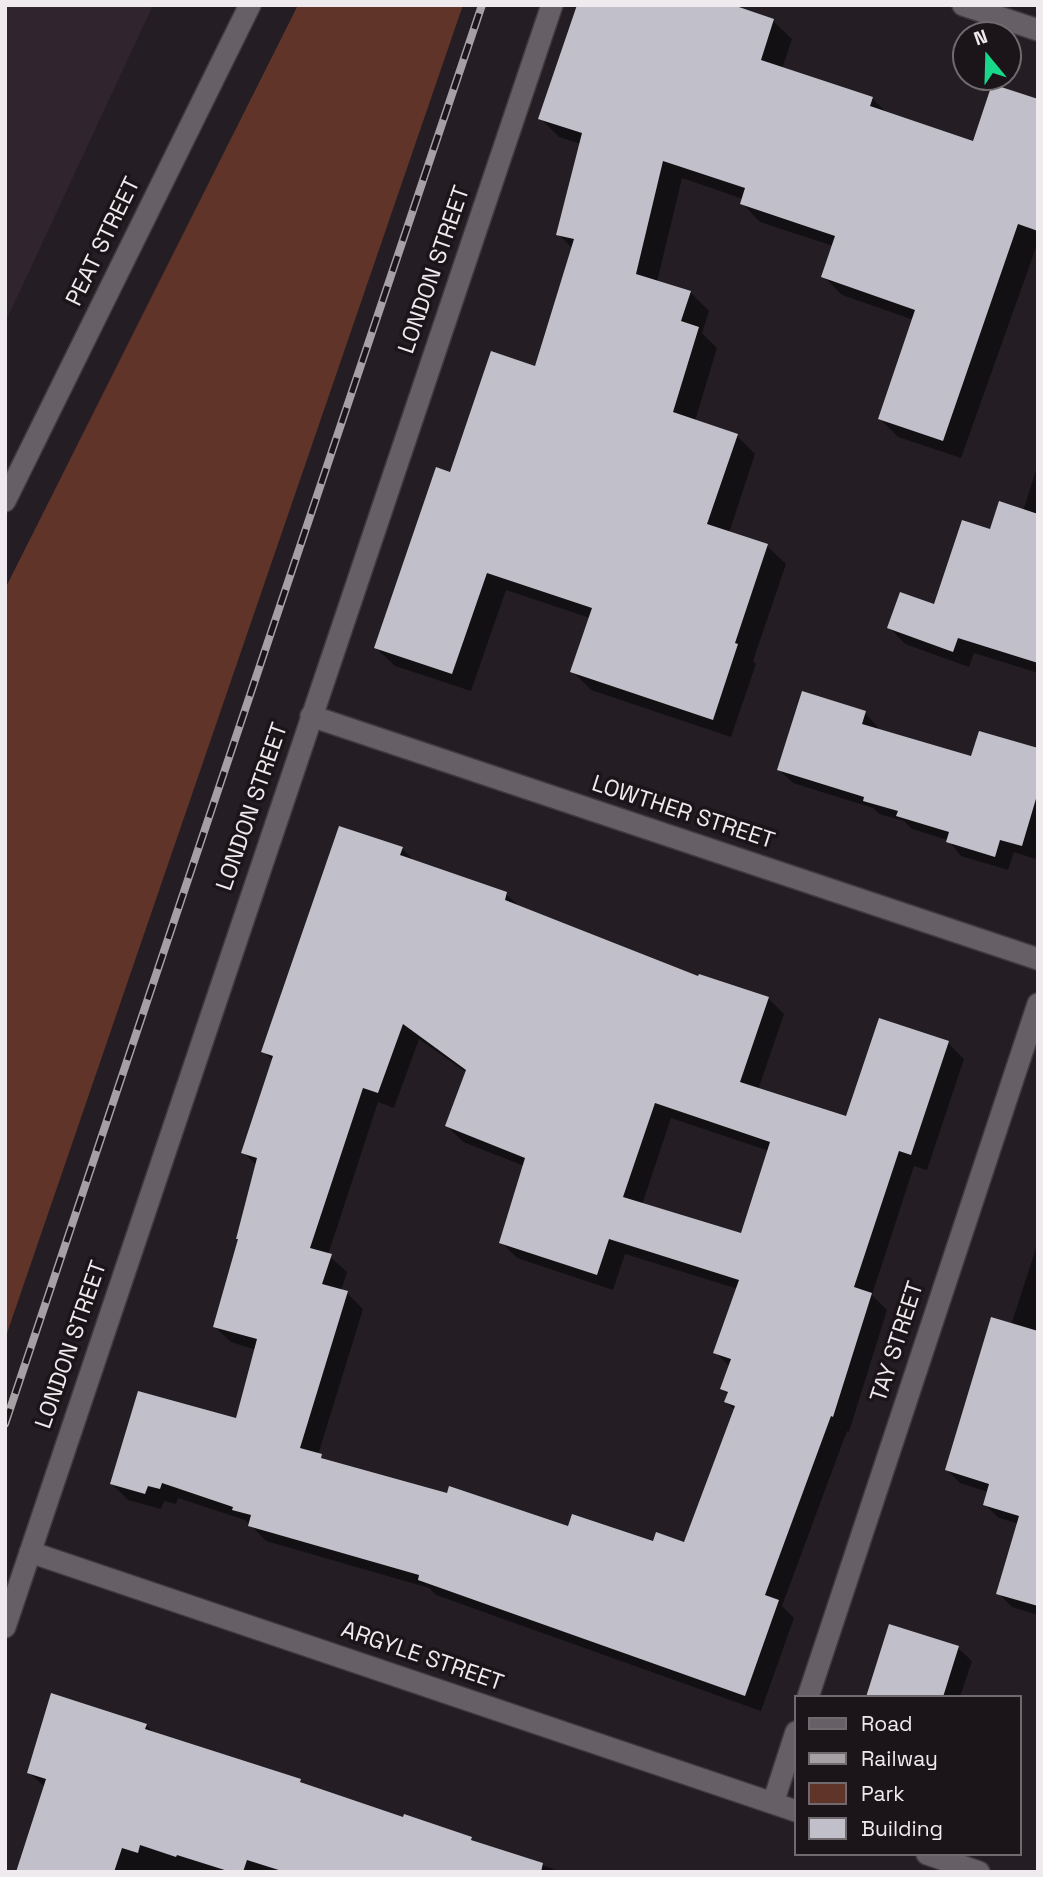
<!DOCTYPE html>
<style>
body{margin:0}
#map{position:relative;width:1043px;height:1877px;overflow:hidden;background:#241e24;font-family:"Space Grotesk",sans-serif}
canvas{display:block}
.frame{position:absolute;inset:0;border:7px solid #efeaee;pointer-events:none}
.legend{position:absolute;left:794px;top:1695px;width:228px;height:161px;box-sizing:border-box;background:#1b151a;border:2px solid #706a6f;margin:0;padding:9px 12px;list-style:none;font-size:21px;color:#efeaee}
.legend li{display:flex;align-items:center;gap:14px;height:35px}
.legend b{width:35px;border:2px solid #706a6f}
.north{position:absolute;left:952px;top:21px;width:70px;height:70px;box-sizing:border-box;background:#1b151a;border:2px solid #706a6f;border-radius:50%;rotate:341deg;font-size:19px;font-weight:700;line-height:28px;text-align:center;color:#efeaee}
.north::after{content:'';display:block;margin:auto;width:24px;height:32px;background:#17d989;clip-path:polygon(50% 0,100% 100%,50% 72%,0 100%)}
</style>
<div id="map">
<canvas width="1043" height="1877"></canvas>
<div class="frame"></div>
<ul class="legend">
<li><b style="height:9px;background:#665f66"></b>Road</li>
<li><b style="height:9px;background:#a6a0a5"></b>Railway</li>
<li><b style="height:19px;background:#603428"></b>Park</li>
<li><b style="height:19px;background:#c1bfca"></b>Building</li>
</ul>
<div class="north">N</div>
</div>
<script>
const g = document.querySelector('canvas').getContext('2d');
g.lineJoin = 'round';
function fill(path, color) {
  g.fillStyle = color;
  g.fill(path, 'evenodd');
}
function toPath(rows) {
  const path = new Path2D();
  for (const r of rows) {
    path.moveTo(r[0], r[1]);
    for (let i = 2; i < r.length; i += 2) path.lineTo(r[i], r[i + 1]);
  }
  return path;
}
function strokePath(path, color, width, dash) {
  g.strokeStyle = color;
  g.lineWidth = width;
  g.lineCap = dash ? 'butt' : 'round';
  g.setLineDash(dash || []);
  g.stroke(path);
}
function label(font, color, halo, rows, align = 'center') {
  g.font = font + ' "Space Grotesk",sans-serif';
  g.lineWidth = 7;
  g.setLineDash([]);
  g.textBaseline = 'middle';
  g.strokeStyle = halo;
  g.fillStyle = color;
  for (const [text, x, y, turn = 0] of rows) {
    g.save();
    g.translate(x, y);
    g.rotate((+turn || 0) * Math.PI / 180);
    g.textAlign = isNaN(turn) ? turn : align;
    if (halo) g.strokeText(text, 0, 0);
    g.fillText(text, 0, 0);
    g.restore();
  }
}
const built = toPath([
 [5,5,153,5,5,323]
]);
const green = toPath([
 [298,5,463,5,5,1339,5,589]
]);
const shadow = toPath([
 [727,5,773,21,792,39,782,69,872,98,888,114,974,143,1038,101,1038,242,961,458,898,437,880,419,914,320,842,295,823,276,833,246,760,222,742,203,743,199,682,178,657,282,690,292,709,311,702,333,717,348,695,421,737,436,755,454,729,533,767,546,786,564,753,661,756,664,731,737,591,690,572,671,590,618,506,590,471,691,395,666,376,648,451,474,537,368,573,249,558,234,581,144,559,137,540,118],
 [1038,464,1038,673,974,653,969,667,905,644,889,627,935,606,991,531,1023,511],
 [865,713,878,727,877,731,973,758,1038,750,1038,850,1035,859,1014,852,1008,870,961,856,948,840,912,829,904,821,879,814,873,808,793,783,779,770],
 [402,848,416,863,506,894,521,908,699,979,768,998,784,1014,758,1090,847,1118,948,1043,964,1059,927,1170,914,1166,872,1295,887,1310,849,1432,847,1431,782,1606,794,1618,761,1711,436,1595,429,1588,266,1541,245,1520,178,1498,176,1504,164,1501,161,1509,128,1500,112,1484,237,1420,256,1350,231,1342,215,1327,240,1240,257,1166,243,1152,273,1061,263,1051],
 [419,1039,467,1073,447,1126,463,1142,524,1166,501,1242,517,1258,613,1290,625,1254,738,1289,715,1352,730,1367,722,1389,729,1395,726,1402,735,1410,685,1544,654,1544,569,1529,327,1462,318,1455,363,1309,347,1293,341,1291,347,1272,328,1255,378,1102,394,1108],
 [671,1118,769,1151,742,1236,642,1205],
 [1038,1242,1038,1615,1012,1607,998,1593,1019,1524,999,1518,985,1505,988,1492,960,1483,947,1470,1011,1325],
 [958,1648,972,1661,960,1697,868,1697],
 [146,1725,155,1734,300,1781,305,1785,404,1820,471,1838,477,1844,563,1872,18,1872,45,1787,29,1773]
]);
const building = toPath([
 [577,5,733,5,774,19,761,60,873,97,870,106,973,141,992,84,1038,99,1038,231,1018,224,943,441,878,419,915,310,821,277,835,236,740,204,745,188,663,161,636,274,691,291,681,321,699,327,673,412,738,434,707,524,768,544,735,643,738,644,713,720,570,672,592,608,487,573,452,674,374,648,436,467,450,472,491,351,535,366,574,239,556,235,582,133,538,119],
 [999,501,1038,514,1038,663,958,638,953,652,887,628,900,592,934,604,962,520,990,529],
 [802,691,866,711,862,724,971,756,979,731,1038,748,1038,792,1022,846,1000,840,995,857,946,842,949,832,896,816,898,811,863,801,864,797,777,770],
 [339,826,403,847,400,855,507,892,505,900,698,976,699,974,769,997,740,1082,846,1116,879,1018,949,1041,911,1155,899,1151,854,1287,872,1293,833,1417,831,1416,765,1595,779,1600,745,1696,418,1580,419,1575,248,1526,251,1515,232,1510,233,1507,162,1483,160,1489,148,1486,145,1494,110,1484,138,1391,236,1418,257,1339,213,1327,238,1239,236,1239,257,1158,241,1153,273,1056,261,1052],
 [403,1024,466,1070,445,1126,525,1158,499,1243,597,1275,609,1239,739,1280,713,1353,731,1359,720,1389,728,1392,724,1402,735,1406,684,1542,656,1532,653,1541,572,1514,568,1526,449,1486,447,1493,321,1458,322,1454,300,1448,348,1291,322,1284,332,1254,310,1248,363,1088,378,1093],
 [655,1103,770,1142,741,1233,623,1197],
 [991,1317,1038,1331,1038,1606,996,1594,1019,1516,983,1505,989,1484,945,1470],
 [889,1624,959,1646,943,1697,866,1697],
 [51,1693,147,1724,145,1729,301,1779,300,1782,403,1817,404,1814,472,1837,471,1840,543,1863,541,1872,285,1872,247,1860,243,1872,231,1872,177,1855,176,1857,140,1845,138,1853,122,1848,114,1872,16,1872,46,1779,27,1773]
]);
const street = toPath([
 [963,5,1038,30],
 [5,501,250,5],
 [311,716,1038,959],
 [30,1552,796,1811],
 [5,1627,552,5],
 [808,1697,1038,1004],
 [773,1803,796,1732],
 [927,1854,979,1872]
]);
const rail = toPath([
 [5,1424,482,5]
]);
const streetNames = [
 ["PEAT STREET",104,242,-64],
 ["LONDON STREET",435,270,-71],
 ["LONDON STREET",253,807,-71],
 ["LOWTHER STREET",683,813,18],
 ["TAY STREET",898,1342,-72],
 ["LONDON STREET",72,1345,-71],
 ["ARGYLE STREET",422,1657,19]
];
fill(built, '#30252f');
fill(green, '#603428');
fill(shadow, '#0007');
fill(building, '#c1bfca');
strokePath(street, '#3f3a3e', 24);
strokePath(street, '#665f66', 21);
strokePath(rail, '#a6a0a5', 8);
strokePath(rail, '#1b151a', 5, [16]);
label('23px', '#efeaee', '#1b151a', streetNames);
</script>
